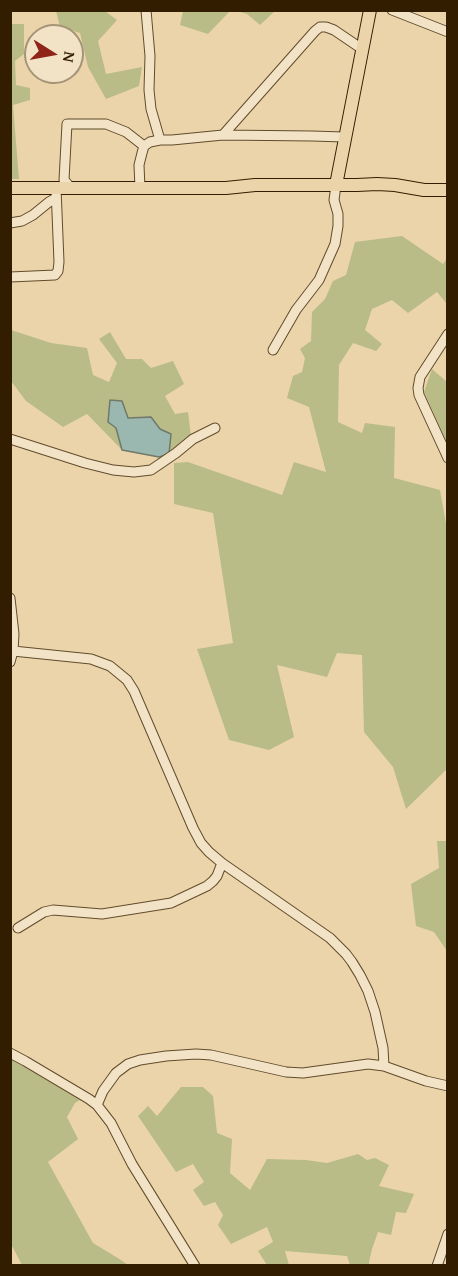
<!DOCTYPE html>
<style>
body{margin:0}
#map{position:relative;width:458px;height:1276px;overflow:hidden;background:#ebd4a9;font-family:"Gentium Book Plus",serif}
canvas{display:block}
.frame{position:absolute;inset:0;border:12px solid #331d01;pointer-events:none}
.north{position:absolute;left:24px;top:24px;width:60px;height:60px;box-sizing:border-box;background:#f2e3c7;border:2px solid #a69478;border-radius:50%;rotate:101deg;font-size:16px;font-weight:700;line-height:24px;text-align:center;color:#331d01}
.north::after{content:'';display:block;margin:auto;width:21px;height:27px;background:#8f2418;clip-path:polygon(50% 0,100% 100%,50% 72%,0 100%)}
</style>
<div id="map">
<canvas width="458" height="1276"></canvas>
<div class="frame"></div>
<div class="north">N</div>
</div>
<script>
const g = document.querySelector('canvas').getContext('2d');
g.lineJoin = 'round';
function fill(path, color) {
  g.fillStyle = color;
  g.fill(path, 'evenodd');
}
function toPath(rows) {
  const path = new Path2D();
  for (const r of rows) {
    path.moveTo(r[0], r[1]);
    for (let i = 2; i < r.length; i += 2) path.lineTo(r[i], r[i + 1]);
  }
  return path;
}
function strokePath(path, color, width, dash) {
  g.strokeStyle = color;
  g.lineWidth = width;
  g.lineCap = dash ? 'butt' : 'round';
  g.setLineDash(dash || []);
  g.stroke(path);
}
const green = toPath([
 [56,11,105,11,117,20,98,41,106,74,142,67,139,86,106,99,88,67,80,33,60,27],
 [183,11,183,10,230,11,208,34,180,25],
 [237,11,275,11,260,25,247,14],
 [11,24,24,24,24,54,15,61,16,85,30,88,30,100,13,105,19,179,11,179],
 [402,236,443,264,447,258,447,304,437,292,408,313,392,300,372,309,365,330,382,344,376,351,353,343,339,365,338,422,362,433,365,423,395,427,394,478,440,490,448,535,447,769,406,809,393,767,364,732,362,655,337,653,327,677,277,665,294,737,269,750,229,740,197,649,233,643,213,513,174,504,174,463,188,462,282,495,294,462,326,472,309,407,287,398,293,376,302,372,305,358,300,349,311,341,312,312,325,299,333,281,346,275,355,242],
 [11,330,51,343,87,348,93,375,109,382,117,363,99,339,110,332,126,359,142,359,151,368,173,361,184,384,165,396,175,414,188,412,191,436,169,454,171,434,160,429,151,417,128,418,116,428,122,450,87,414,63,427,26,401,11,381],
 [432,369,447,382,447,443,424,392],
 [437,841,447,841,447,951,434,932,416,926,411,884,439,868],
 [11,1059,80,1100,75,1103,67,1117,78,1139,48,1162,93,1243,121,1260,128,1265,22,1265,11,1244],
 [181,1087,203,1087,213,1096,217,1133,232,1139,230,1173,250,1190,267,1159,306,1160,327,1163,358,1154,367,1160,375,1158,389,1165,379,1186,414,1194,406,1213,396,1212,391,1235,378,1232,372,1249,369,1262,369,1265,350,1265,347,1256,285,1251,289,1265,267,1265,258,1251,273,1242,267,1227,231,1244,218,1225,223,1215,215,1202,204,1206,193,1190,204,1182,193,1164,176,1172,138,1116,148,1106,157,1116]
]);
const water = toPath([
 [110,400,122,401,128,418,151,417,160,429,171,434,169,454,159,457,122,450,116,428,108,422,110,400]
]);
const minor = toPath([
 [146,10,150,56,149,90,151,109,160,140],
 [392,10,448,32],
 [223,135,315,31,320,27,326,27,334,30,362,49],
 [71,188,64,180,67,124,106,124,126,132,144,146],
 [140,188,139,165,142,153,144,146,150,142,160,140,172,140,223,135,312,136,344,137],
 [10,223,22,221,33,215,49,202,56,198],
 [10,277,55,275,58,271,59,262,56,188],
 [448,334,420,377,418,388,419,395,448,458],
 [273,350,296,310,319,280,335,244,338,226,338,214,334,200,336,185],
 [10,439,85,463,113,470,134,472,151,470,176,453,193,439,215,428],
 [10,598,14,634,13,651,10,662],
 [13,651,91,659,110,666,127,680,134,691,193,828,201,843,209,852,222,863,330,938,346,954,352,962,360,975,368,991,375,1012,383,1048,384,1066],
 [18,928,44,912,53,910,102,914,171,903,207,886,213,881,217,876,222,863],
 [10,1053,25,1061,89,1099,97,1105,111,1123,132,1164,195,1266],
 [97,1105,103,1091,116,1073,128,1064,140,1060,166,1056,196,1054,211,1055,286,1072,303,1073,368,1064,384,1066,426,1081,448,1086],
 [437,1266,448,1234]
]);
const major = toPath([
 [336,185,370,10],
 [10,188,226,188,255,185,357,185,377,184,395,185,424,190,448,190]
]);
fill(green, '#b9bc87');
fill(water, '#9ab7b0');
strokePath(water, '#71796a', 1.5);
strokePath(minor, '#614b2b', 11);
strokePath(major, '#331d01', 14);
strokePath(minor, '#f2e3c7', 9);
strokePath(major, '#ebd4a9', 12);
</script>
